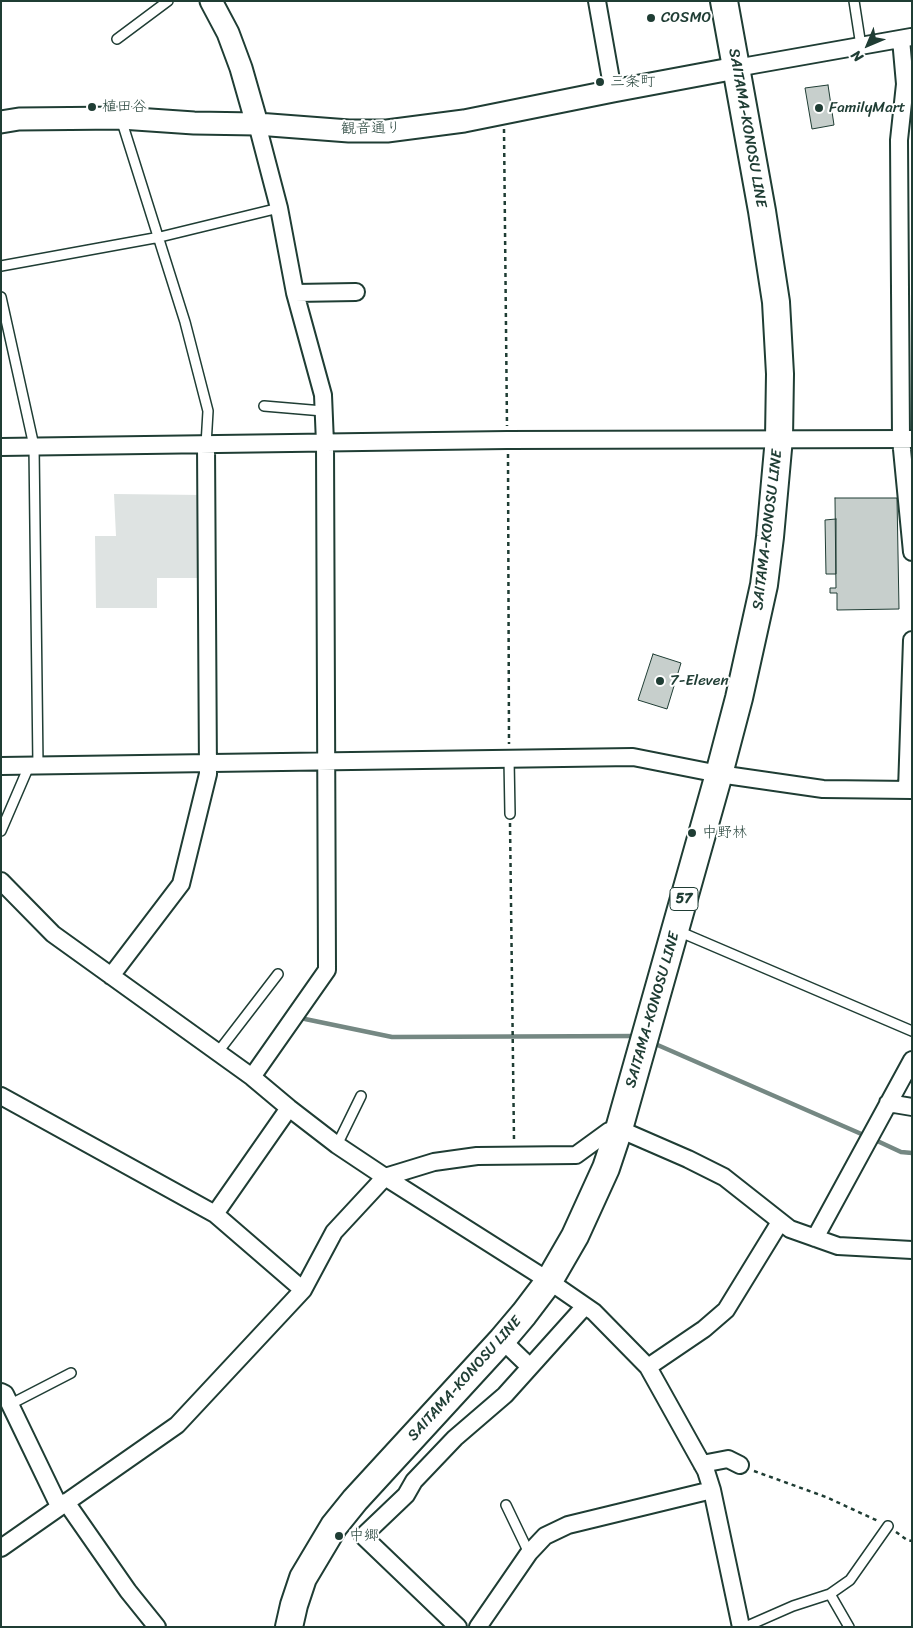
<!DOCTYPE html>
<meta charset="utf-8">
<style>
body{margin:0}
#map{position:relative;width:913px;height:1628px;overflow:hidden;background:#fff;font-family:Sriracha,sans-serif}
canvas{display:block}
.frame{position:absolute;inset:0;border:2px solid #1f3d34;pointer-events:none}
.north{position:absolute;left:843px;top:20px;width:50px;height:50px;-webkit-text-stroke:4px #fff;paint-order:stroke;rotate:225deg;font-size:14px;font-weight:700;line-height:20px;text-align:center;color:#1f3d34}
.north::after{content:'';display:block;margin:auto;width:18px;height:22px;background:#1f3d34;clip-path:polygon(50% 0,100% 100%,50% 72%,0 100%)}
</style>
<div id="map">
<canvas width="913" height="1628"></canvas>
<div class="frame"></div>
<div class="north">N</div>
</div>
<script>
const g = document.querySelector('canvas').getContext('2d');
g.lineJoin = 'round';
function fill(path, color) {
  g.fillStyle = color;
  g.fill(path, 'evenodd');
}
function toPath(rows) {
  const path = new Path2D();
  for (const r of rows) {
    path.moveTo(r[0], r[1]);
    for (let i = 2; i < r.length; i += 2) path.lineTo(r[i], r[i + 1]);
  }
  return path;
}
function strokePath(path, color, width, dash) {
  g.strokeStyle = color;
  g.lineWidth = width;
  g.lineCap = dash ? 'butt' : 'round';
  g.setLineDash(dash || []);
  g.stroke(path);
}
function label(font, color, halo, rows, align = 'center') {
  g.font = font + ' Sriracha,"Klee One",sans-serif';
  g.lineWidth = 4;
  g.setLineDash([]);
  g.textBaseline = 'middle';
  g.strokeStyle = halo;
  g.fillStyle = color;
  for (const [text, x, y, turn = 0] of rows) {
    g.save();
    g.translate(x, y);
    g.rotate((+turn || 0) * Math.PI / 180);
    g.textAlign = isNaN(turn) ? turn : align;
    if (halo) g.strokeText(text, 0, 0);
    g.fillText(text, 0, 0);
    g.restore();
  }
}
const green = toPath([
 [114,494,203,495,201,578,157,578,157,608,96,608,95,536,116,536]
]);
const stream = toPath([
 [305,1019,392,1037,637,1036],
 [653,1043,866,1136],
 [873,1139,901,1152,912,1153]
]);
const building = toPath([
 [828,85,834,125,812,129,805,88,828,85],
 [835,498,897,498,899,609,837,610,837,593,830,593,830,588,836,588,835,498],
 [836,519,836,574,826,574,825,520,836,519],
 [653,654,681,663,667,709,638,700,653,654]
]);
const path = toPath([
 [504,129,507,426],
 [508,454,509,744],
 [510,823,514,1140],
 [754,1471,826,1497,878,1521],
 [896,1532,907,1540,912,1541]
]);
const service = toPath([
 [854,1,861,46],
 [117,39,168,1],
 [121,119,185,322,208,411,206,445],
 [1,266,160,237,279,208],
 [1,297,34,446,38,766],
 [264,406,323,411],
 [509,759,510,814],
 [1,831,29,766],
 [678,931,912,1031],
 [218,1052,278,974],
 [337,1145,361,1096],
 [9,1405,71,1373],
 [506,1505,529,1553],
 [830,1594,850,1580,888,1526],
 [745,1627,793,1606,830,1594,849,1627]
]);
const minor = toPath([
 [597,1,613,91],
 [901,39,905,84,899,140,901,439,912,552],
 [736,68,911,37],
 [295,293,356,292],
 [1,447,507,440,912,439],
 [1,766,633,757,719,774,823,789,912,790],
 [907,790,912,640],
 [1,881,53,934,252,1077,289,1108,337,1145,385,1177,549,1281,594,1312,648,1367,706,1471,712,1490,741,1627],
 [111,976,181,884,208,774,206,445],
 [252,1077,327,970,325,443,323,395,295,293,279,208,257,124],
 [1,1096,215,1214,303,1290],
 [888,1103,912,1107],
 [215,1214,289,1108],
 [815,1238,912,1060],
 [502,1340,530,1367],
 [648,1367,704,1329,726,1310,780,1222],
 [1,1392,5,1394,59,1506],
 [702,1464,728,1459,740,1465],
 [66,1502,128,1591,157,1627],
 [1,1548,177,1425,303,1290,334,1232,385,1177,434,1162,477,1156,576,1155,609,1131,619,1129,688,1159,724,1177,790,1229,838,1246,912,1250],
 [458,1627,363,1536,406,1495,414,1481,455,1438,505,1395,585,1306],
 [478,1627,529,1553,545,1536,568,1525,712,1490]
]);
const tertiary = toPath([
 [211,1,228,33,241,68,257,124],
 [1,122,19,119,121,118,194,123,257,124,349,131,387,131,464,121,613,91,736,68]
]);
const primary = toPath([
 [289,1627,294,1605,303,1578,334,1526,355,1500,502,1340,524,1314,549,1281,575,1236,606,1168,619,1129,719,774,739,698,764,585,770,537,779,438,780,374,776,302,762,211,724,1]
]);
const markers = [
 [651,18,5,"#1f3d34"],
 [600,82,5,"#1f3d34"],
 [92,107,5,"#1f3d34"],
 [819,108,5,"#1f3d34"],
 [660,681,5,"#1f3d34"],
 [692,833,5,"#1f3d34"],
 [339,1536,5,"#1f3d34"]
];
const shields = [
 [684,899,28]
];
const shieldNames = [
 ["57",684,899]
];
const poiNames = [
 ["COSMO",661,18],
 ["三条町",610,82],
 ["植田谷",102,107],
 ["FamilyMart",829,108],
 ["7-Eleven",670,681],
 ["中野林",702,833],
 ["中郷",349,1536]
];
const streetNames = [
 ["SAITAMA-KONOSU LINE",747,128,80],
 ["観音通り",371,129,-1],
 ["SAITAMA-KONOSU LINE",768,530,-83],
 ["SAITAMA-KONOSU LINE",653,1010,-74],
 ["SAITAMA-KONOSU LINE",465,1379,-48]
];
fill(green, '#dee3e2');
strokePath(stream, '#758883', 4.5);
fill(building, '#c7cfcc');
strokePath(building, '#1f3d34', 1);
strokePath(service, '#1f3d34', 12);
strokePath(minor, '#1f3d34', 20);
strokePath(tertiary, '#1f3d34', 25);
strokePath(primary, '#1f3d34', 30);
strokePath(path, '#1f3d34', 2.5, [4, 4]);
strokePath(service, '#fff', 9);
strokePath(minor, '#fff', 16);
strokePath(tertiary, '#fff', 21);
strokePath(primary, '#fff', 26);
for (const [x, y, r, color] of markers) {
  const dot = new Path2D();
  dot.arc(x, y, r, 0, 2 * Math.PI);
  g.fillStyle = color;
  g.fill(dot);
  strokePath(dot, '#fff', 2);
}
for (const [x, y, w] of shields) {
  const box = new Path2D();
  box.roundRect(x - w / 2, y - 11.5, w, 23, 4);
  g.fillStyle = '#fff';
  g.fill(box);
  strokePath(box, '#1f3d34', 1);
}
label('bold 14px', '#1f3d34', null, shieldNames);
label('15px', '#1f3d34', '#fff', poiNames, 'left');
label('15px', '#1f3d34', '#fff', streetNames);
</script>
